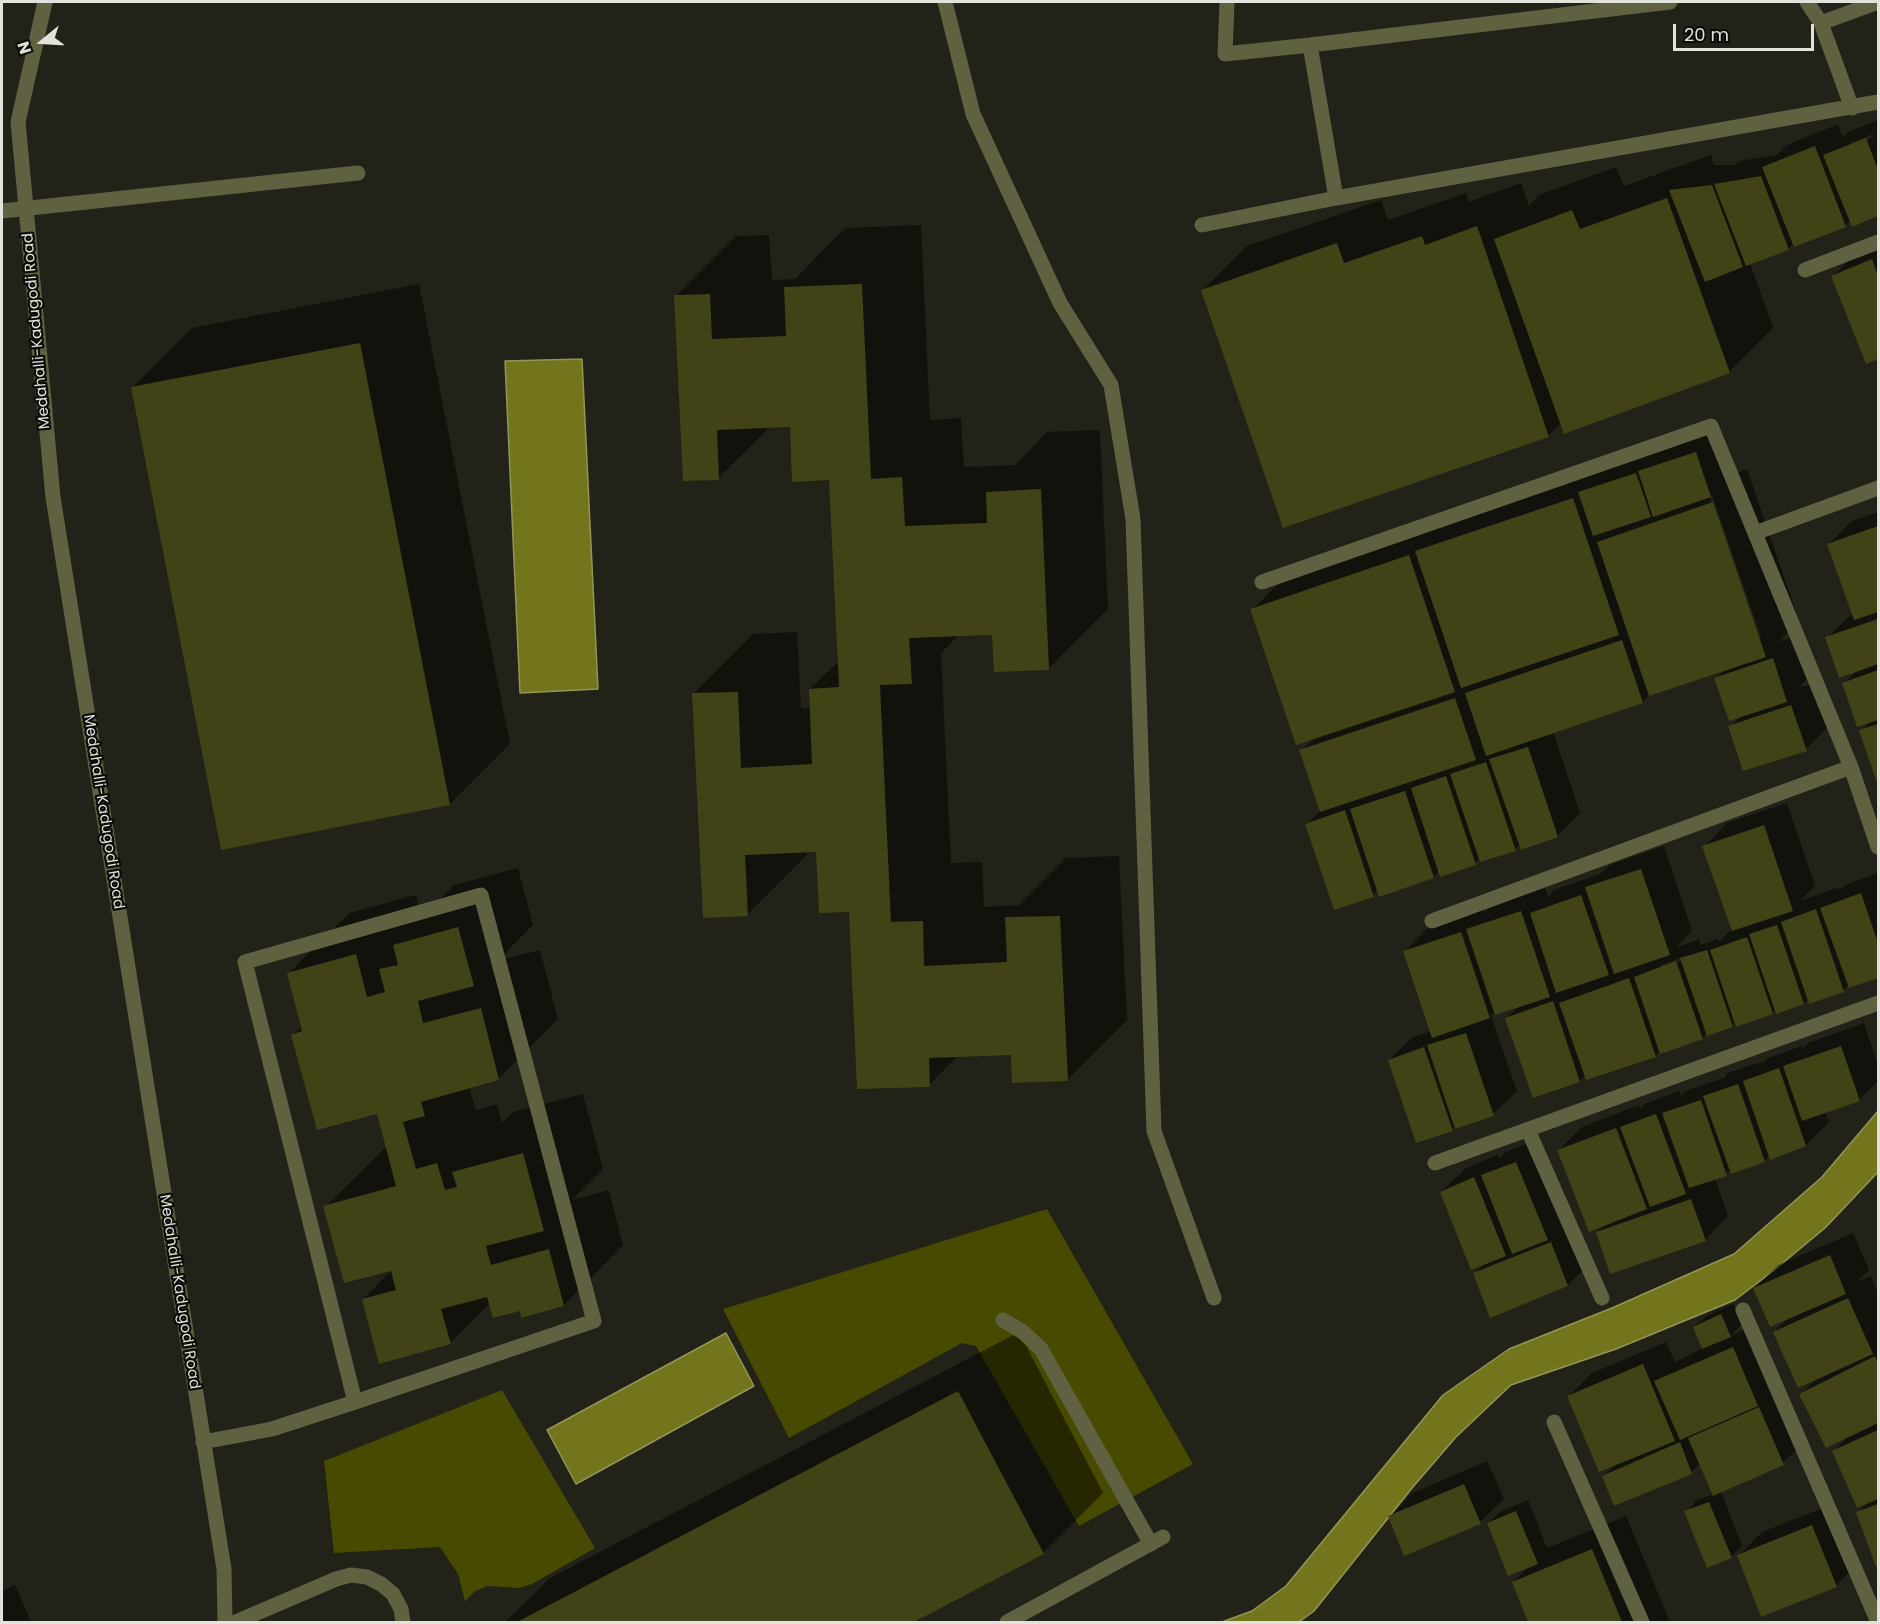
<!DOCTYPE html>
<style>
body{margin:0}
#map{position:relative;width:1880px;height:1624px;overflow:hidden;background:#222219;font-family:Poppins,sans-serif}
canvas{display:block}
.frame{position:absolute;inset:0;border:3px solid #e1e2dc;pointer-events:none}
.north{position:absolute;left:12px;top:12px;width:60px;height:60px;-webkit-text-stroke:4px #0b0b08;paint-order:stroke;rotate:252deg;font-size:16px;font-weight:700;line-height:24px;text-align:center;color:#e1e2dc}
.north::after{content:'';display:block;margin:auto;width:21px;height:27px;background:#e1e2dc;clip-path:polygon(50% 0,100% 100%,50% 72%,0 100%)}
.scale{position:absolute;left:1673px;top:24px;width:141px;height:27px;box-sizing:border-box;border:3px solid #e1e2dc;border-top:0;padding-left:8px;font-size:18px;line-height:21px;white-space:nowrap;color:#e1e2dc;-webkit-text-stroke:4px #0b0b08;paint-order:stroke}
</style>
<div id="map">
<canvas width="1880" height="1624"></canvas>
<div class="frame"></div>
<div class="north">N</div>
<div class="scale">20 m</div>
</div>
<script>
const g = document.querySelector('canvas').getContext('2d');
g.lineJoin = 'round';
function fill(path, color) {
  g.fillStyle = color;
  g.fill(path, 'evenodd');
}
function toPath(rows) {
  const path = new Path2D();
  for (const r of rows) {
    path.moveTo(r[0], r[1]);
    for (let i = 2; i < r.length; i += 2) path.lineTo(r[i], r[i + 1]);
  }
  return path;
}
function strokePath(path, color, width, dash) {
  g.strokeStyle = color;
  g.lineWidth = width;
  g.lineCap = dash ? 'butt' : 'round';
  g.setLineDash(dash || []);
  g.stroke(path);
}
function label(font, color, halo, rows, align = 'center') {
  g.font = font + ' Poppins,sans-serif';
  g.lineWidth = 4.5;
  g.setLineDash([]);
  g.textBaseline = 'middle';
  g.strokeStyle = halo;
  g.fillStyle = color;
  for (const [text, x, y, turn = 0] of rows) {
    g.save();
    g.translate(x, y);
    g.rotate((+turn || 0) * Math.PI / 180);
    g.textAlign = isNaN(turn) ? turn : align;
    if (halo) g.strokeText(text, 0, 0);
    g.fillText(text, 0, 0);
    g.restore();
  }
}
const green = toPath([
 [1047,1209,1193,1464,1079,1526,976,1346,962,1343,789,1438,723,1309],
 [502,1390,595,1548,532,1584,519,1588,488,1586,475,1591,465,1601,458,1574,440,1547,334,1553,324,1461]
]);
const water = toPath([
 [582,359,598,689,520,693,505,361,582,359],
 [1878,1111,1878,1172,1825,1228,1773,1271,1735,1300,1616,1349,1511,1385,1456,1437,1412,1488,1314,1611,1299,1622,1222,1622,1252,1611,1286,1586,1443,1395,1509,1349,1612,1308,1734,1254,1822,1177,1878,1111],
 [726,1333,754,1386,576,1484,547,1430,726,1333]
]);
const shadow = toPath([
 [1878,120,1878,214,1852,225,1851,220,1845,225,1794,243,1788,249,1750,263,1773,328,1729,372,1562,422,1548,436,1203,290,1247,246,1381,200,1388,220,1466,193,1469,202,1521,183,1529,206,1539,195,1616,167,1624,186,1711,155,1714,165,1735,165,1739,161,1777,155,1787,145,1838,124,1843,137,1848,132],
 [1873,134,1874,137,1851,146,1851,143],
 [921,225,930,420,961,418,964,467,1015,465,1047,432,1100,430,1108,609,1048,669,994,633,959,635,941,653,951,863,982,862,984,907,1019,905,1066,858,1119,856,1127,1020,1067,1080,1013,1053,959,1055,929,1085,851,910,818,851,807,851,807,855,747,915,693,694,753,634,797,632,801,708,811,708,810,689,839,661,831,479,791,426,770,427,718,478,676,296,736,236,769,235,772,280,795,279,845,228],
 [1878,244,1878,357,1867,362,1833,276,1856,253],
 [419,284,510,744,450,804,132,388,192,328],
 [1719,430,1733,474,1747,469,1799,621,1778,642,1796,636,1809,677,1798,688,1815,683,1829,726,1806,749,1730,727,1741,716,1716,679,1726,669,1650,694,1643,701,1553,732,1580,813,1557,836,1520,844,1515,849,1480,858,1475,863,1440,870,1433,877,1378,890,1373,895,1307,824,1321,810,1301,751,1315,737,1252,610,1286,576,1659,452],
 [1712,495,1761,637,1758,637,1709,496],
 [1878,512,1878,783,1861,731,1871,721,1844,683,1858,670,1827,638,1853,613,1829,544,1852,521],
 [1787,803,1815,886,1800,901,1839,887,1840,890,1845,885,1878,873,1878,976,1850,986,1849,984,1844,990,1810,1002,1809,998,1804,1003,1736,1022,1732,1026,1707,1033,1702,1038,1661,1050,1656,1055,1587,1078,1585,1075,1580,1081,1534,1096,1507,1018,1519,1006,1495,1011,1491,1016,1517,1091,1493,1114,1456,1126,1452,1130,1389,1060,1413,1037,1431,1031,1405,951,1428,928,1484,909,1485,912,1491,907,1545,888,1548,897,1554,890,1600,874,1610,865,1664,846,1692,931,1675,948,1699,939,1701,945,1718,939,1719,942,1732,929,1704,847,1727,823],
 [1683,957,1684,960,1661,968,1661,965],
 [518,868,533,925,497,961,540,950,558,1019,498,1079,469,1087,476,1110,497,1104,502,1123,513,1112,583,1094,603,1169,572,1200,609,1190,623,1245,564,1305,521,1309,490,1303,450,1343,363,1299,393,1269,325,1207,387,1146,378,1112,293,1035,303,1026,289,973,349,913,416,895,422,918,454,885],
 [1864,1023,1878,1065,1878,1081,1859,1100,1825,1112,1829,1122,1806,1145,1770,1155,1764,1161,1731,1170,1715,1178,1728,1216,1705,1240,1597,1232,1606,1223,1559,1150,1582,1127,1639,1105,1640,1109,1645,1104,1679,1091,1681,1096,1687,1090,1724,1078,1728,1073,1761,1062,1762,1064,1768,1058,1802,1046,1803,1048,1808,1043],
 [1539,1139,1570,1216,1561,1225,1574,1219,1591,1262,1568,1285,1474,1274,1486,1263,1441,1192,1465,1169,1497,1155,1499,1159,1506,1152],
 [1853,1233,1869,1270,1857,1282,1871,1276,1878,1293,1877,1565,1858,1513,1869,1501,1834,1451,1847,1437,1801,1394,1818,1378,1775,1332,1789,1317,1755,1288,1778,1265],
 [1733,1304,1742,1324,1730,1336,1756,1325,1806,1440,1783,1463,1721,1491,1742,1546,1731,1557,1686,1512,1697,1500,1714,1494,1701,1463,1691,1472,1604,1476,1616,1464,1569,1396,1592,1373,1666,1342,1675,1362,1703,1348,1694,1327,1706,1316],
 [1019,1332,1103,1493,1043,1553,911,1622,505,1622,550,1578],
 [1487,1461,1504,1499,1480,1522,1405,1554,1390,1516,1413,1493],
 [1528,1500,1547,1548,1626,1516,1670,1622,1530,1622,1513,1582,1531,1565,1488,1523,1500,1512],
 [1835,1503,1859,1562,1836,1586,1738,1556,1762,1532],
 [15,1585,31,1622,2,1622,2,1591]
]);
const building = toPath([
 [1866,138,1878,170,1878,216,1852,227,1823,155],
 [1815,146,1846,227,1794,247,1762,167],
 [1761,176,1789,250,1746,266,1714,184],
 [1712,185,1743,267,1705,282,1669,190],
 [1667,198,1730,373,1564,434,1494,239,1572,210,1580,229],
 [1477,226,1549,437,1283,528,1201,290,1337,243,1344,263,1422,236,1425,245],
 [1872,259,1878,276,1878,359,1866,364,1831,276],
 [862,284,871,479,902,477,905,526,987,523,986,492,1041,489,1049,670,994,672,992,635,909,638,912,684,880,685,891,922,923,921,924,966,1007,962,1005,917,1060,916,1068,1081,1012,1083,1011,1055,929,1058,930,1087,857,1089,849,912,819,913,816,852,745,855,748,916,703,918,692,693,738,692,741,768,812,764,809,689,839,687,829,480,792,482,790,427,717,430,719,480,683,481,674,295,710,294,712,339,786,336,784,287],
 [360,343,450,805,221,850,131,387],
 [1696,452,1711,497,1653,517,1638,471],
 [1636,473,1651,517,1593,536,1578,492],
 [1573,498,1619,635,1461,688,1415,551],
 [1713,502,1766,657,1649,696,1597,542],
 [1878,526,1878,612,1854,620,1827,544],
 [1409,555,1455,692,1296,745,1250,609],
 [1878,619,1878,664,1839,678,1825,637],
 [1622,640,1643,703,1486,756,1465,693],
 [1773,658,1787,702,1729,721,1714,678],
 [1878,670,1878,720,1857,727,1842,683],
 [1455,698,1476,760,1320,812,1299,750],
 [1791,705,1807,751,1743,771,1728,726],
 [1878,724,1878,786,1859,730],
 [1528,747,1558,837,1521,850,1489,759],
 [1486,762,1516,851,1480,862,1450,774],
 [1446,776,1476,865,1440,877,1411,788],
 [1405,791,1434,878,1379,897,1350,809],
 [1345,810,1374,897,1334,910,1305,824],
 [1764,825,1793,911,1732,931,1702,846],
 [1641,869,1670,955,1614,974,1585,887],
 [1861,893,1878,943,1878,978,1849,988,1820,908],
 [1581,895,1609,975,1556,993,1530,913],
 [1816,909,1844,992,1809,1004,1781,922],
 [1521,911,1550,997,1495,1015,1466,929],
 [1777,925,1804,1004,1776,1014,1749,934],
 [458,927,474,986,418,1001,423,1023,481,1008,499,1080,421,1102,425,1116,403,1122,416,1169,437,1163,445,1190,457,1187,452,1172,523,1153,544,1231,486,1246,491,1265,549,1249,564,1306,521,1318,520,1311,493,1318,487,1297,441,1309,451,1344,379,1364,362,1299,396,1290,391,1271,344,1283,323,1206,396,1186,377,1114,317,1130,291,1035,302,1031,287,973,356,954,367,997,385,992,379,969,398,965,393,945],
 [1461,932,1490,1018,1432,1038,1403,951],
 [1747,937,1773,1014,1736,1027,1710,950],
 [1707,950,1733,1027,1707,1036,1680,958],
 [1676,961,1703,1039,1660,1054,1634,977],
 [1629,978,1656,1057,1586,1080,1559,1003],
 [1553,1001,1580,1082,1533,1098,1505,1018],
 [1466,1033,1494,1116,1455,1129,1427,1045],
 [1841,1046,1860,1101,1802,1121,1783,1066],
 [1424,1047,1453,1131,1416,1143,1388,1060],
 [1779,1068,1806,1146,1770,1160,1743,1081],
 [1738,1084,1765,1162,1731,1174,1703,1096],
 [1701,1100,1727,1176,1689,1188,1662,1113],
 [1656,1114,1686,1194,1650,1207,1620,1127],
 [1616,1128,1647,1209,1589,1232,1557,1150],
 [1516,1162,1548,1240,1512,1254,1481,1175],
 [1474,1177,1506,1256,1471,1270,1440,1192],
 [1691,1199,1706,1241,1610,1274,1596,1232],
 [1551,1242,1568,1286,1490,1318,1473,1273],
 [1830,1255,1846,1294,1770,1327,1753,1288],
 [1848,1298,1873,1354,1798,1388,1773,1332],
 [1721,1314,1731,1337,1702,1349,1693,1327],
 [1733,1347,1758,1406,1680,1440,1654,1381],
 [1875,1356,1878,1363,1878,1423,1826,1448,1799,1394],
 [1643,1364,1675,1441,1599,1472,1567,1396],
 [958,1391,1044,1554,914,1622,517,1622],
 [1759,1407,1784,1465,1713,1496,1688,1438],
 [1878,1430,1878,1499,1857,1508,1832,1451],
 [1680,1442,1692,1474,1614,1506,1602,1476],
 [1464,1484,1481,1524,1404,1556,1388,1516],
 [1709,1502,1732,1558,1707,1568,1684,1511],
 [1878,1504,1878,1566,1876,1567,1856,1512],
 [1516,1511,1538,1564,1508,1576,1487,1523],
 [1812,1525,1837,1587,1761,1617,1737,1555],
 [1592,1549,1622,1622,1528,1622,1512,1582]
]);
const minor = toPath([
 [45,2,18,122,53,497,224,1569,225,1622],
 [945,2,973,114,1060,303,1111,385,1133,519,1154,1131,1214,1298],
 [1227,2,1225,54,1310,45,1336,198],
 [1807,2,1821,23,1852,108],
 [1821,23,1878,2],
 [1310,45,1670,2],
 [2,211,358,173],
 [1202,225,1336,198,1878,102],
 [1805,270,1878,242],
 [1755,533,1878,488],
 [1262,582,1711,426,1851,767,1878,847],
 [1432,921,1851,767],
 [1528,1130,1602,1298],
 [1435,1163,1878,1003],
 [1743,1310,1878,1622],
 [1003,1320,1023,1332,1041,1349,1151,1544],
 [1554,1422,1642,1622],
 [203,1442,272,1429,355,1402,594,1321,481,895,245,962,355,1402],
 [236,1622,336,1579,351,1575,367,1577,381,1584,393,1594,401,1609,403,1622],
 [1007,1622,1163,1537]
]);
const streetNames = [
 ["Medahalli-Kadugodi Road",37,331,-95],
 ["Medahalli-Kadugodi Road",103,812,81],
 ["Medahalli-Kadugodi Road",179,1292,81]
];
fill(green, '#484a02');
fill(water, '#72751c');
strokePath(water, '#939656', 1.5);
fill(shadow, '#0007');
fill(building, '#414316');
strokePath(minor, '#5f6141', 15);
label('15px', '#e1e2dc', '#0b0b08', streetNames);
</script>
